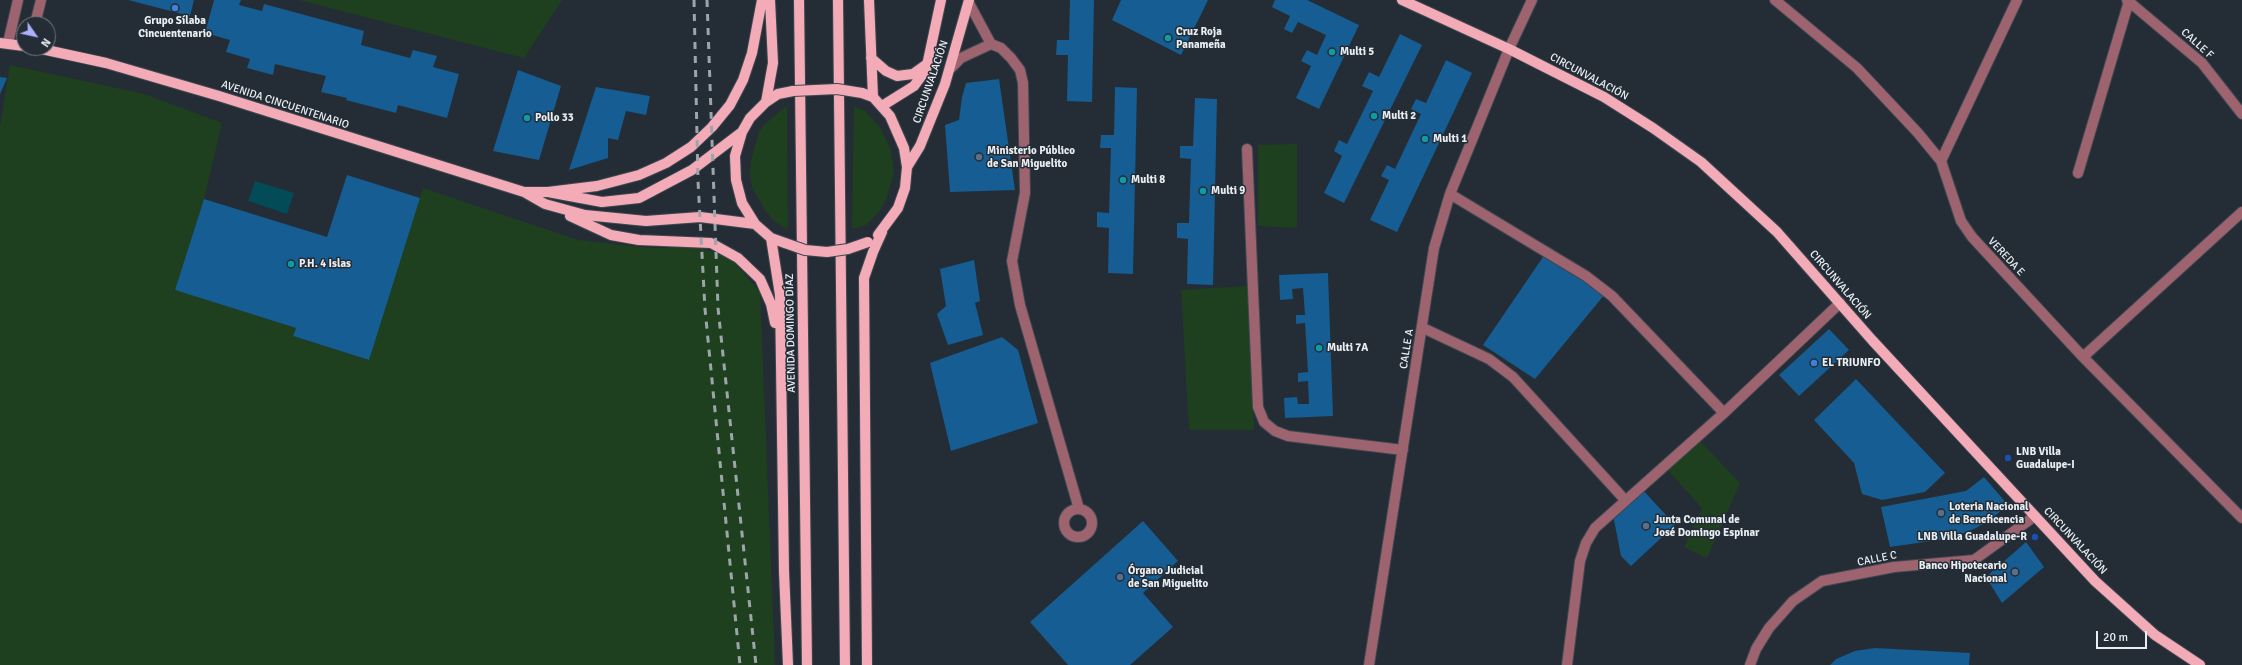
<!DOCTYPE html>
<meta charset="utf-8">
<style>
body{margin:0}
#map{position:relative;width:2242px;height:665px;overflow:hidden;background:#242d35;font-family:Signika,sans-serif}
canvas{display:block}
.north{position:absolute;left:16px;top:16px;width:40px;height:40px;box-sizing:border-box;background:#242d35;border:1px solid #727a81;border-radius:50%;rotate:124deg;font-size:11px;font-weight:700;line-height:16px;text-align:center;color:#e8eef3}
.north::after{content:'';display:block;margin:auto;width:14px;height:18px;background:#acaffb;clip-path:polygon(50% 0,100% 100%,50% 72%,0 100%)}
.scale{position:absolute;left:2096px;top:631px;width:51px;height:18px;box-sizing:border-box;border:2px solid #e8eef3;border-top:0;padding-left:5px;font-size:12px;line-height:14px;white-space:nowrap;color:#e8eef3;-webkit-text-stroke:3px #242d35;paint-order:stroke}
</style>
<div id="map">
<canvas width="2242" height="665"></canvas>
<div class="north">N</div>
<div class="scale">20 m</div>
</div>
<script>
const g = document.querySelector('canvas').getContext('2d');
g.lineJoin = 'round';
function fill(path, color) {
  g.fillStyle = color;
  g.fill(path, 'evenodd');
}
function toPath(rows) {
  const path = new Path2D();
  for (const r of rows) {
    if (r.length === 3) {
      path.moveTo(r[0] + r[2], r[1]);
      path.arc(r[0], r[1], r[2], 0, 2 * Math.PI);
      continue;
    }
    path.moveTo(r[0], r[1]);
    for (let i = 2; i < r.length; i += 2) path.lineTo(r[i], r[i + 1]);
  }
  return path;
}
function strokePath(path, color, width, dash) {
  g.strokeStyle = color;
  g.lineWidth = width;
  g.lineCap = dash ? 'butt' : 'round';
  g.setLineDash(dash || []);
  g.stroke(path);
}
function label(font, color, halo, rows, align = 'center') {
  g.font = font + ' Signika,sans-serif';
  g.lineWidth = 3;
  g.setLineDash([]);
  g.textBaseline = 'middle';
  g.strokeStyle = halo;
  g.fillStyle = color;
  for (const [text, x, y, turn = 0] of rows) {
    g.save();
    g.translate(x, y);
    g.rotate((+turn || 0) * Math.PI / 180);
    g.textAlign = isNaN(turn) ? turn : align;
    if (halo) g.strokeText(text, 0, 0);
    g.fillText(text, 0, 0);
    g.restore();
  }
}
const green = toPath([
 [299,0,562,0,524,58],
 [10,65,144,94,222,123,204,199,175,290,296,328,293,336,368,360,423,188,578,240,651,248,694,247,718,253,735,263,760,292,775,665,0,665,0,127],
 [854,106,865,111,880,127,891,150,894,172,886,200,878,213,866,225,857,228,852,228],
 [785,107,787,107,788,229,786,229,773,220,765,210,752,187,750,175,751,160,759,132,764,125],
 [1297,144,1297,228,1258,226,1258,145],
 [1248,286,1254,430,1189,430,1181,290],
 [1698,439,1740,483,1707,558,1684,547,1702,508,1666,468]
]);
const water = toPath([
 [255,181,294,193,287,214,248,201]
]);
const building = toPath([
 [128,0,194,0,190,16],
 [214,0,241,0,239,5,262,11,264,4,364,31,361,45,410,58,413,50,437,56,433,67,459,74,447,118,398,105,396,113,346,100,347,98,321,92,326,76,300,70,275,64,273,75,247,68,250,59,226,52,230,40,205,33],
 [1070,0,1094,0,1092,102,1067,101,1068,55,1056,55,1057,40,1069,40],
 [1121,0,1208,0,1181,55,1112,20],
 [1275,0,1307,0,1359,25,1319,109,1296,98,1311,66,1301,61,1307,50,1317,55,1326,35,1298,22,1292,33,1284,29,1290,16,1272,7],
 [1400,34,1422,45,1344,203,1324,193,1342,156,1334,151,1339,140,1347,144,1373,91,1362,86,1369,72,1379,77],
 [1446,60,1472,73,1397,232,1370,220,1389,180,1381,176,1387,165,1395,169,1421,114,1411,109,1416,99,1426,103],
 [518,70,561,86,539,160,493,151],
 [0,77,7,78,0,94],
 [999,79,1015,190,950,192,945,125,959,120,962,97,966,83],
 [596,87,650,96,646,115,626,111,618,140,608,138,608,158,569,170],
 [1115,87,1137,88,1133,274,1108,273,1109,228,1097,227,1097,212,1109,213,1111,148,1100,148,1101,135,1114,135],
 [1195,98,1217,99,1213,285,1187,284,1188,239,1177,238,1177,223,1189,223,1191,159,1180,158,1180,146,1193,146],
 [347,175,420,198,369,360,293,336,296,328,175,290,204,199,327,237],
 [1545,254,1605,294,1535,379,1483,345],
 [974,260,980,301,975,303,983,335,948,345,937,314,946,306,940,269],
 [1328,273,1333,416,1285,418,1284,398,1297,397,1298,404,1309,404,1308,381,1298,382,1298,373,1308,372,1305,323,1296,324,1296,315,1305,315,1303,288,1292,289,1293,299,1280,300,1279,275],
 [1829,329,1849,350,1799,396,1779,375],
 [1002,337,1018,350,1038,423,951,451,930,363],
 [1856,379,1945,473,1925,492,1882,500,1862,494,1854,463,1814,420],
 [1984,477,2008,505,1991,519,1976,528,1952,538,1890,547,1881,507,1966,491],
 [1642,489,1675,525,1631,566,1621,556,1613,515],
 [1143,521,1178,561,1143,593,1173,627,1130,665,1068,665,1030,622],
 [2026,542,2044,567,2002,603,1986,577],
 [1875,648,1970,653,1969,665,1830,665,1836,659,1855,651]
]);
const minor = toPath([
 [1775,0,1857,68,1918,133,1941,161,1961,221,1972,237,2083,357,2242,518],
 [2127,0,2202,63,2242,114],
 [969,3,991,44,1001,48,1011,58,1020,70,1023,83,1025,193,1012,261,1020,305,1079,509],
 [35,24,41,0],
 [8,43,18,0],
 [951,68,961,58,991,44],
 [1247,149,1258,407,1264,422,1275,431,1288,436,1403,450],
 [1941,161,2017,0],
 [2078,173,2129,1],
 [1450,194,1586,276,1612,296,1724,413],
 [1423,328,1489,359,1513,377,1625,500],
 [2083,357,2242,212],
 [1078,523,14],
 [1369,665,1434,248,1450,194,1509,49,1532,0],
 [1567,665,1580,561,1586,543,1595,528,1724,413,1840,303],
 [1750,665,1756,649,1769,628,1793,601,1822,581,1894,567,1974,560,2035,516]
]);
const major = toPath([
 [799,0,807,665],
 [838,0,845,665],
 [869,0,873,97],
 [1402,0,1509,49,1604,97,1653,128,1701,162,1777,232,1872,340,2095,581,2155,635,2200,665],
 [0,43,24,46],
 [37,48,106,63,219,96,524,192,545,204,585,215,646,221,700,217,755,224],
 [871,58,886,71,897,76,913,74,927,64],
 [862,93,873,97,890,116,904,148,907,167,905,188,898,208,878,235],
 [766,102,773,63,770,0],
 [882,106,914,86,926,70,941,0],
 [907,167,920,146,945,84,969,0],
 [524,192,548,192,602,202,639,198,692,170,742,132],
 [548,192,597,186,639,175,666,163,691,147,712,127,730,105,743,80,752,53,762,0],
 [570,216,611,235,639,240,711,243,738,258,760,279,771,304,775,323],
 [771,238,780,295,784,571,788,665],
 [785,243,771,238,755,224,742,203,736,180,735,156,742,132,750,118,766,102,778,94,793,91],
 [867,665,864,278,873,252,882,232]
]);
const rail = toPath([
 [694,0,698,181,705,309,740,665],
 [707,0,718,308,756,665]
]);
const majorBridge = toPath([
 [793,91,837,89,862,93],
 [785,243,805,250,827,252,848,249,868,242]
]);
const markers = [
 [175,8,4,"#3f7fe0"],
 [1168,38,4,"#0f9aa8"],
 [1332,52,4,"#0f9aa8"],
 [1374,116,4,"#0f9aa8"],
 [527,118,4,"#0f9aa8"],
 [1425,139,4,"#0f9aa8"],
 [979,157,4,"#5c6f8a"],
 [1123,180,4,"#0f9aa8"],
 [1203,191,4,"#0f9aa8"],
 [291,264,4,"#0f9aa8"],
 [1319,348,4,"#0f9aa8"],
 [1814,363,4,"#3f7fe0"],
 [2008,458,4,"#1a4fb4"],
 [1941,513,4,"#5c6f8a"],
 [1646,526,4,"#5c6f8a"],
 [2035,537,4,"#1a4fb4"],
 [2015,572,4,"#5c6f8a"],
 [1120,577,4,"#5c6f8a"]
];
const poiNames = [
 ["Grupo Sílaba",175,21,"center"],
 ["Cincuentenario",175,34,"center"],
 ["Cruz Roja",1176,32],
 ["Panameña",1176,45],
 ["Multi 5",1340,52],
 ["Multi 2",1382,116],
 ["Pollo 33",535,118],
 ["Multi 1",1433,139],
 ["Ministerio Público",987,151],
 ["de San Miguelito",987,164],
 ["Multi 8",1131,180],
 ["Multi 9",1211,191],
 ["P.H. 4 Islas",299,264],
 ["Multi 7A",1327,348],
 ["EL TRIUNFO",1822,363],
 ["LNB Villa",2016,452],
 ["Guadalupe-I",2016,465],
 ["Loteria Nacional",1949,507],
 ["de Beneficencia",1949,520],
 ["Junta Comunal de",1654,520],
 ["José Domingo Espinar",1654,533],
 ["LNB Villa Guadalupe-R",2027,537,"right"],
 ["Banco Hipotecario",2007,566,"right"],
 ["Nacional",2007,579,"right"],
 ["Órgano Judicial",1128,571],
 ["de San Miguelito",1128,584]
];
const streetNames = [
 ["CALLE F",2197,44,42],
 ["CIRCUNVALACIÓN",1589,77,28],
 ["CIRCUNVALACIÓN",931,82,-71],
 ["AVENIDA CINCUENTENARIO",285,105,18],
 ["VEREDA E",2006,257,47],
 ["CIRCUNVALACIÓN",1840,285,49],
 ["AVENIDA DOMINGO DÍAZ",791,333,-91],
 ["CALLE A",1407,349,-81],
 ["CIRCUNVALACIÓN",2075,541,47],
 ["CALLE C",1877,559,-11]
];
fill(green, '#1e401f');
fill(water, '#044b58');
fill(building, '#155d92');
strokePath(minor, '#3f4850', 12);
strokePath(major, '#3f4850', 12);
strokePath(minor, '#9d636f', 10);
strokePath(major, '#f3abb8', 10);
strokePath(rail, '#9da4aa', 3, [7, 7]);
strokePath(majorBridge, '#3f4850', 12, []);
strokePath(majorBridge, '#f3abb8', 10);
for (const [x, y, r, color] of markers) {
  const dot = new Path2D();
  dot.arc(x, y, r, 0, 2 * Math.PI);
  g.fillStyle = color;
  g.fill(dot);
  strokePath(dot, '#242d35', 1.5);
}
label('bold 11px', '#e8eef3', '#242d35', poiNames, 'left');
label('11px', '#e8eef3', '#242d35', streetNames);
</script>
